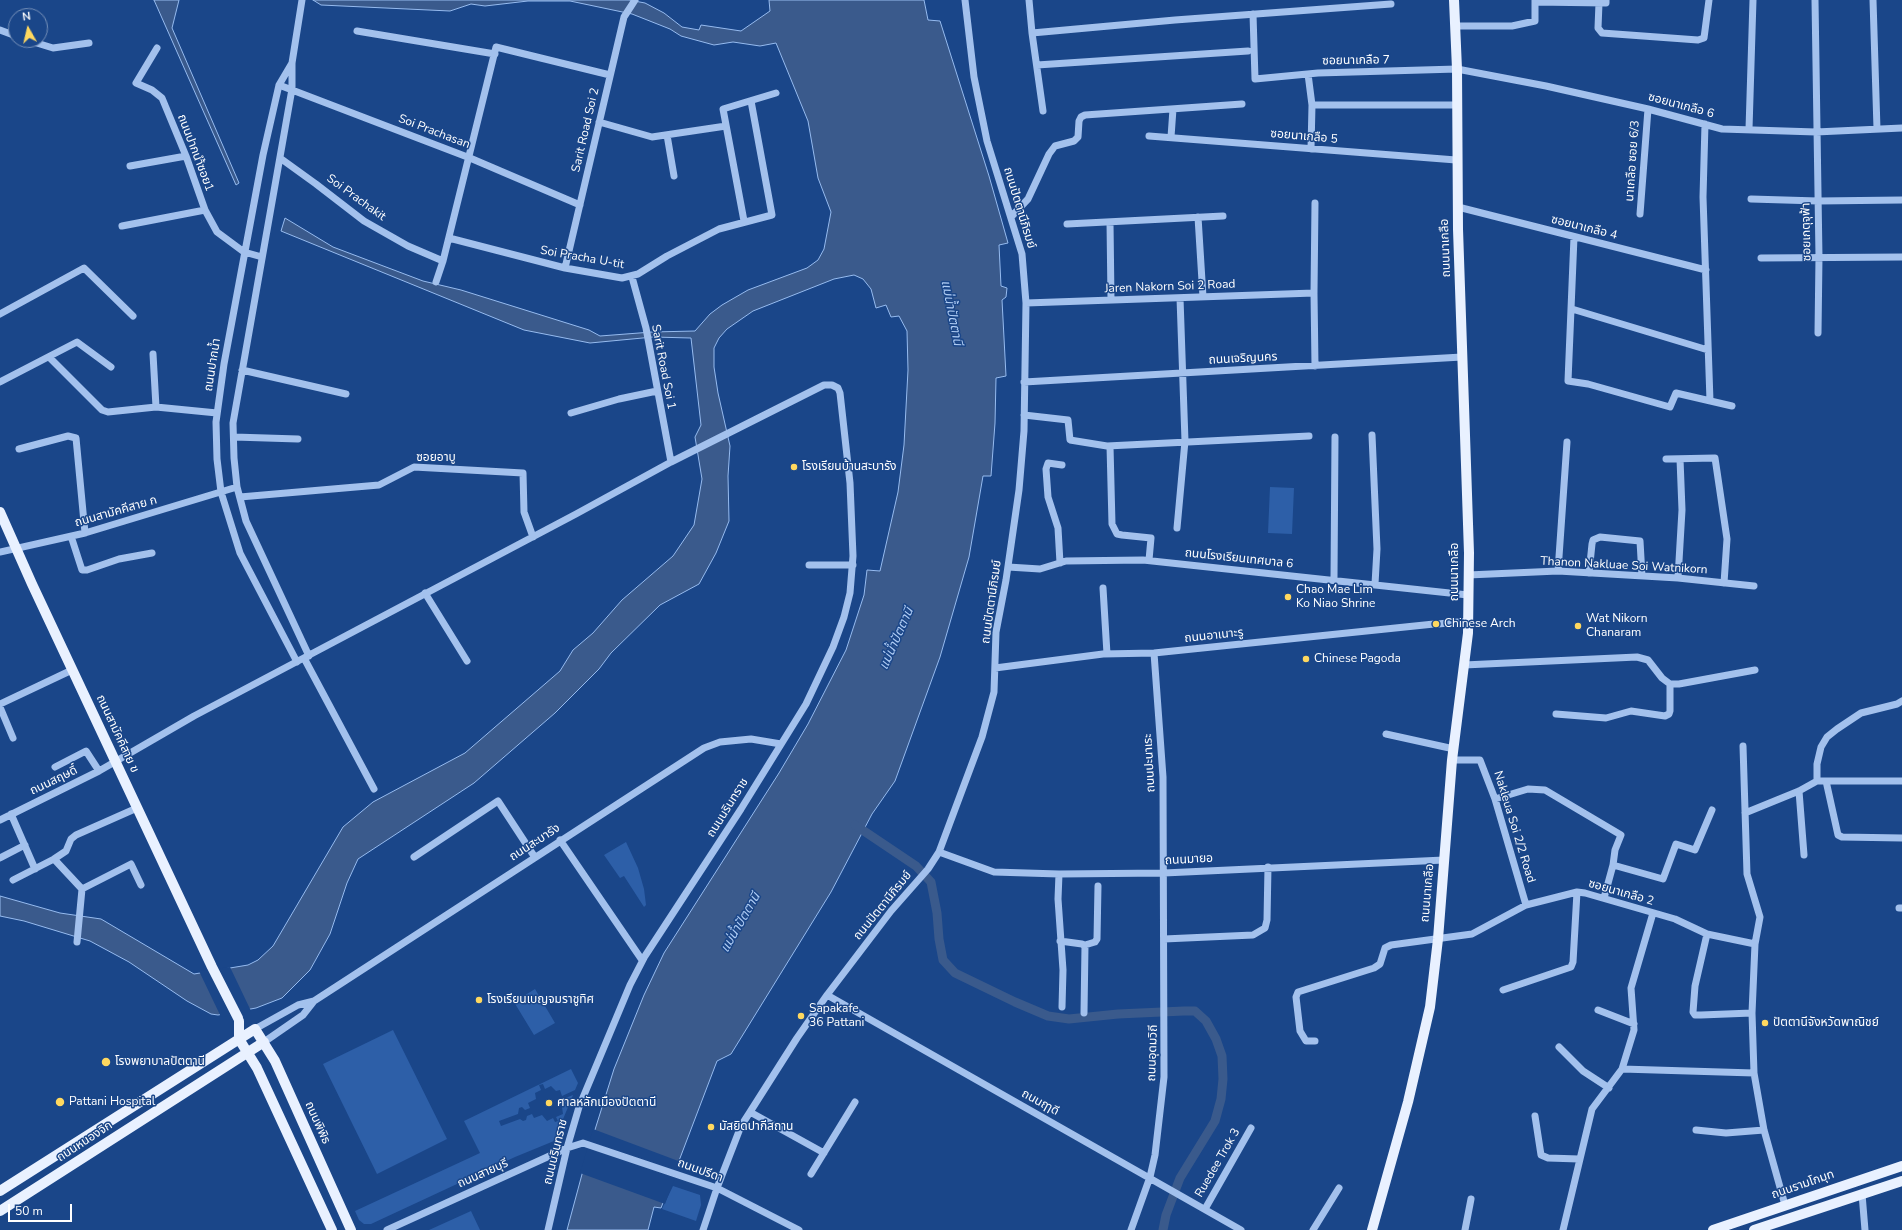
<!DOCTYPE html>
<meta charset="utf-8">
<style>
body{margin:0}
#map{position:relative;width:1902px;height:1230px;overflow:hidden;background:#1a4689;font-family:"Nunito Sans",sans-serif}
canvas{display:block}
.north{position:absolute;left:8px;top:8px;width:40px;height:40px;box-sizing:border-box;background:#1a4689;border:1px solid #7690b8;border-radius:50%;rotate:352deg;font-size:11px;font-weight:700;line-height:16px;text-align:center;color:#fff}
.north::after{content:'';display:block;margin:auto;width:14px;height:18px;background:#ffd85f;clip-path:polygon(50% 0,100% 100%,50% 72%,0 100%)}
.scale{position:absolute;left:8px;top:1204px;width:64px;height:18px;box-sizing:border-box;border:2px solid #fff;border-top:0;padding-left:5px;font-size:12px;line-height:14px;white-space:nowrap;color:#fff;-webkit-text-stroke:3px #1a4689;paint-order:stroke}
</style>
<div id="map">
<canvas width="1902" height="1230"></canvas>
<div class="north">N</div>
<div class="scale">50 m</div>
</div>
<script>
const g = document.querySelector('canvas').getContext('2d');
g.lineJoin = 'round';
function fill(path, color) {
  g.fillStyle = color;
  g.fill(path, 'evenodd');
}
function toPath(rows) {
  const path = new Path2D();
  for (const r of rows) {
    path.moveTo(r[0], r[1]);
    for (let i = 2; i < r.length; i += 2) path.lineTo(r[i], r[i + 1]);
  }
  return path;
}
function strokePath(path, color, width, dash) {
  g.strokeStyle = color;
  g.lineWidth = width;
  g.lineCap = dash ? 'butt' : 'round';
  g.setLineDash(dash || []);
  g.stroke(path);
}
function label(font, color, halo, rows, align = 'center') {
  g.font = font + ' "Nunito Sans","Noto Sans Thai",sans-serif';
  g.lineWidth = 3;
  g.setLineDash([]);
  g.textBaseline = 'middle';
  g.strokeStyle = halo;
  g.fillStyle = color;
  for (const [text, x, y, turn = 0] of rows) {
    g.save();
    g.translate(x, y);
    g.rotate((+turn || 0) * Math.PI / 180);
    g.textAlign = isNaN(turn) ? turn : align;
    if (halo) g.strokeText(text, 0, 0);
    g.fillText(text, 0, 0);
    g.restore();
  }
}
const green = toPath([
 [1270,487,1294,488,1292,534,1268,533],
 [626,842,638,868,644,889,646,905,644,907,624,876,620,878,604,855],
 [535,989,555,1023,534,1035,514,1002],
 [393,1030,447,1139,377,1174,323,1064],
 [571,1069,578,1083,575,1090,562,1096,560,1090,556,1091,551,1086,545,1089,543,1084,539,1085,541,1090,535,1093,536,1099,528,1103,530,1108,525,1110,522,1107,519,1108,518,1114,499,1121,501,1126,520,1119,523,1121,526,1120,527,1116,532,1114,534,1118,542,1115,547,1121,553,1118,555,1122,558,1121,556,1117,563,1114,562,1107,566,1105,563,1099,573,1095,554,1141,515,1157,371,1224,364,1224,359,1220,355,1211,480,1153,464,1121],
 [673,1186,700,1195,701,1205,696,1221,662,1209],
 [471,1211,480,1230,429,1230]
]);
const water = toPath([
 [154,0,179,0,172,28,239,183,236,185,154,0],
 [313,0,629,0,645,3,664,13,682,27,699,30,701,25,741,31,770,11,769,0,924,0,928,20,940,21,989,176,1008,243,999,245,1001,286,1007,288,1006,297,1002,300,1006,376,996,378,995,423,991,476,983,476,969,557,940,657,895,781,872,814,831,892,731,1054,717,1061,661,1208,654,1207,648,1230,567,1230,588,1152,614,1069,644,995,664,953,779,773,808,724,846,650,864,595,867,570,880,571,898,492,904,445,908,370,907,331,899,316,891,317,886,305,876,308,871,289,863,279,854,275,834,279,753,311,727,329,719,338,714,348,714,367,718,393,730,446,728,476,729,521,716,553,699,584,660,605,611,653,599,669,555,713,474,783,358,859,347,883,330,934,310,970,282,998,256,1008,218,1015,211,1014,187,1001,129,962,90,941,24,921,0,916,0,896,60,913,101,919,194,974,248,965,258,960,273,946,343,827,373,802,465,753,560,671,573,650,593,633,622,600,673,556,694,525,702,479,695,437,701,425,691,338,653,337,590,343,524,330,281,231,285,218,333,247,423,281,461,290,589,330,600,336,652,332,695,331,710,314,722,305,748,290,807,268,818,260,824,249,831,212,818,178,808,121,776,43,760,46,733,42,714,45,681,36,670,29,632,14,570,1,528,1,485,6,471,4,450,11,321,5,313,0]
]);
const pier = toPath([
 [230,967,251,1011,221,1017,199,971],
 [593,1129,681,1162,665,1204,580,1173]
]);
const canal = toPath([
 [855,825,916,866,931,882,937,913,939,939,943,960,955,973,1015,1002,1048,1016,1069,1019,1118,1014,1184,1011,1195,1011,1206,1021,1216,1039,1222,1056,1223,1079,1221,1099,1215,1121,1180,1178,1166,1215,1163,1230]
]);
const minor = toPath([
 [302,0,292,63,292,89,233,423,234,458,237,487,246,521,309,656],
 [1029,0,1032,33,1043,111],
 [1815,0,1819,257,1818,333],
 [1873,0,1877,129],
 [1535,2,1606,3,1606,0],
 [1599,3,1598,28,1602,33,1698,40,1704,38,1709,0],
 [1253,14,1255,79,1318,73,1457,69,1546,86,1648,109,1722,129,1816,132,1902,128],
 [1456,26,1512,26,1535,21,1535,0],
 [0,30,16,36],
 [357,31,495,54],
 [1032,33,1175,20,1391,4],
 [27,40,53,48,89,43],
 [157,48,136,83,152,90,162,98,186,156,205,210,217,232,244,252,262,257],
 [292,63,279,85,263,155,224,364,216,422,217,459,221,492,240,553,297,662],
 [1037,65,1248,51],
 [1308,74,1312,105,1311,149],
 [279,85,470,158,580,205],
 [1312,105,1457,105],
 [599,122,652,137,726,126],
 [1705,124,1703,197,1710,401],
 [1749,129,1753,0],
 [667,135,674,176],
 [1149,136,1456,160],
 [1171,137,1173,109],
 [280,158,316,184,364,221,408,246,443,261],
 [130,166,186,156],
 [1751,199,1818,201,1902,200],
 [1315,203,1314,293,1315,366],
 [1458,207,1706,270],
 [1640,214,1648,109],
 [1011,217,1028,199,1049,154,1055,146,1074,141,1078,137,1079,121,1081,117,1085,115,1242,104],
 [1198,217,1203,297],
 [744,221,723,109,776,93],
 [1110,222,1111,300],
 [1067,224,1223,216],
 [122,226,205,210],
 [1574,237,1568,381,1588,384,1670,407,1676,393,1732,406],
 [449,238,565,268,622,278,638,274,667,256,719,229,772,215,751,101],
 [1761,258,1902,257],
 [565,268,624,17,635,0],
 [632,277,646,328,671,462],
 [436,282,443,261,496,47,610,75],
 [1026,303,1314,293],
 [1572,309,1708,350],
 [0,314,84,268,133,316],
 [153,354,156,407],
 [49,357,102,410,108,412,156,407,217,413],
 [242,370,346,394],
 [0,382,77,342,111,367],
 [1024,382,1462,357],
 [571,413,619,399,657,391],
 [1024,415,1068,420,1070,440,1107,446,1309,436],
 [1372,435,1377,549,1375,584],
 [234,437,298,439],
 [1110,446,1112,524,1117,534,1122,535,1151,538,1149,560],
 [19,449,68,436,76,438,85,533],
 [1666,459,1715,458,1727,539,1724,583],
 [240,497,379,485,414,467,523,473,524,512,533,537],
 [1177,528,1185,441,1180,298],
 [71,536,82,570,87,570,119,559,152,553],
 [0,552,85,533,237,487],
 [1060,563,1058,528,1048,497,1046,469,1048,463,1062,465],
 [809,565,853,565],
 [1008,567,1040,569,1066,561,1143,560,1468,595],
 [1558,571,1567,442],
 [1589,573,1592,544,1593,540,1600,537,1640,541,1642,576],
 [1468,575,1558,571,1678,578,1754,586],
 [1678,578,1682,510,1680,459],
 [1334,579,1335,437],
 [1103,588,1107,654],
 [425,593,467,661],
 [1438,624,1468,621],
 [304,658,374,789],
 [1464,665,1637,657,1648,660,1662,678,1670,684,1679,684,1755,670],
 [995,668,1103,654,1154,653,1434,624],
 [0,704,72,670],
 [0,707,13,738],
 [1556,714,1606,718,1631,711,1665,716,1669,714,1670,711,1670,684],
 [1386,734,1454,749],
 [1743,746,1747,874,1760,917,1755,944,1752,1013,1754,1073,1764,1130,1785,1205],
 [1452,760,1480,760,1495,799,1526,905],
 [55,767,86,751,99,771],
 [1817,781,1817,764,1821,747,1827,737,1837,729,1861,713,1897,704,1902,701],
 [1826,781,1838,835,1842,837,1902,838],
 [1799,791,1804,855],
 [1495,799,1528,789,1545,790,1621,835,1615,850,1613,865,1604,898],
 [1745,813,1799,791,1817,781,1902,781],
 [11,814,35,869],
 [0,820,99,771,194,716,576,514,671,462,824,385,832,385,838,388,840,393,850,483,853,556,850,593,844,617,833,647,806,704,741,809,645,956,630,985,579,1107,567,1148,548,1230],
 [560,840,642,960],
 [939,852,994,872,1059,874,1164,873,1444,860],
 [414,857,498,801,534,856],
 [0,858,25,845],
 [1613,865,1663,879,1676,844,1695,850,1712,810],
 [1059,874,1058,899,1063,970,1062,1007],
 [13,880,54,859],
 [82,889,131,864,141,885],
 [1899,908,1902,908],
 [1707,934,1695,986,1693,1012,1695,1015,1701,1015,1752,1013],
 [1164,939,1253,935,1265,928,1267,920,1268,867],
 [1060,941,1082,944,1085,946,1084,1013],
 [77,942,82,889,54,859,66,851,71,839,76,835,137,808],
 [1085,945,1095,942,1097,939,1098,886],
 [1503,990,1571,967,1573,962,1577,892],
 [827,995,1241,1230],
 [1598,1010,1634,1024],
 [255,1029,298,1005,314,1001,704,748,720,742,751,739,781,744],
 [1315,1041,1306,1041,1300,1031,1296,997,1298,992,1374,968,1380,964,1385,948,1391,945,1472,934,1526,905,1577,892,1585,893,1675,919,1707,934,1755,944],
 [264,1042,303,1015,314,1001],
 [1559,1047,1583,1071,1609,1088],
 [1622,1069,1754,1073],
 [750,1112,824,1153],
 [1535,1116,1541,1155,1548,1158,1579,1159],
 [1696,1130,1726,1133,1764,1130],
 [811,1174,855,1102],
 [1862,1194,1865,1230],
 [1205,1209,1251,1128],
 [387,1230,567,1148,583,1143,717,1188,799,1230],
 [703,1230,717,1188,741,1126,750,1112,797,1038,827,995,891,911,928,869,939,852,982,737,994,692,996,632,1006,580,1019,490,1024,431,1026,303,1022,254,987,141,974,77,965,0],
 [1131,1230,1150,1177,1155,1155,1164,1077,1163,777,1154,653],
 [1313,1230,1339,1188],
 [1465,1230,1471,1199],
 [1563,1230,1592,1109,1622,1069,1634,1030,1631,988,1653,913]
]);
const major = toPath([
 [0,512,32,584,212,967,238,1018],
 [239,1021,239,1039,257,1068,332,1230],
 [255,1029,275,1061,351,1230],
 [0,1191,255,1029],
 [0,1211,264,1042],
 [1372,1230,1408,1102,1430,1007,1438,939,1452,760,1468,633,1469,553,1458,229,1457,69,1454,0],
 [1713,1230,1902,1166],
 [1754,1230,1902,1181]
]);
const markers = [
 [794,467,4,"#ffd85f"],
 [1288,597,4,"#ffd85f"],
 [1436,624,4,"#ffd85f"],
 [1578,626,4,"#ffd85f"],
 [1306,659,4,"#ffd85f"],
 [479,1000,4,"#ffd85f"],
 [801,1016,4,"#ffd85f"],
 [1765,1023,4,"#ffd85f"],
 [106,1062,5,"#ffd85f"],
 [60,1102,5,"#ffd85f"],
 [549,1103,4,"#ffd85f"],
 [711,1127,4,"#ffd85f"]
];
const streetNames = [
 ["ซอยนาเกลือ 7",1356,61,-1],
 ["ซอยนาเกลือ 6",1681,106,15],
 ["Sarit Road Soi 2",586,130,-77],
 ["Soi Prachasan",434,132,21],
 ["ซอยนาเกลือ 5",1304,137,5],
 ["ถนนปากนำ้ซอย1",195,153,69],
 ["นาเกลือ ซอย 6/3",1633,161,-86],
 ["Soi Prachakit",356,198,36],
 ["ถนนปัตตานีภิรมย์",1019,208,73],
 ["ซอยนาเกลือ 4",1584,228,14],
 ["ซอยเกตุจุฟ้า",1807,232,-91],
 ["ถนนนาเกลือ",1446,248,-92],
 ["Soi Pracha U-tit",582,258,10],
 ["Jaren Nakorn Soi 2 Road",1170,287,-2],
 ["ถนนเจริญนคร",1243,359,-3],
 ["ถนนปากน้ำ",213,365,-81],
 ["Sarit Road Soi 1",663,367,79],
 ["ซอยอาบู",436,458],
 ["ถนนสามัคคีสาย ก",116,512,-16],
 ["ถนนโรงเรียนเทศบาล 6",1239,559,6],
 ["Thanon Nakluae Soi Watnikorn",1624,566,3],
 ["ถนนนาเกลือ",1455,572,-90],
 ["ถนนปัตตานีภิรมย์",992,602,-82],
 ["ถนนอาเนาะรู",1214,636,-6],
 ["ถนนสามัคคีสาย ข",117,734,65],
 ["ถนนปะนาเระ",1150,763,-93],
 ["ถนนสฤษดิ์",54,781,-26],
 ["ถนนนรินทราช",728,808,-58],
 ["Nakleua Soi 2/2 Road",1514,827,73],
 ["ถนนสะบารัง",535,843,-33],
 ["ถนนมายอ",1189,860,-3],
 ["ถนนนาเกลือ",1428,893,-85],
 ["ซอยนาเกลือ 2",1621,893,16],
 ["ถนนปัตตานีภิรมย์",883,906,-51],
 ["ถนนอุดมวิถี",1153,1053,-88],
 ["ถนนฤๅดี",1040,1103,29],
 ["ถนนพิพิธ",317,1123,66],
 ["ถนนหนองจิก",85,1142,-33],
 ["ถนนนรินทราช",556,1152,-76],
 ["Ruedee Trok 3",1218,1163,-60],
 ["ถนนปรีดา",700,1171,20],
 ["ถนนสายบุรี",483,1174,-24],
 ["ถนนรามโกมุท",1803,1185,-19]
];
const poiNames = [
 ["โรงเรียนบ้านสะบารัง",802,467],
 ["Chao Mae Lim",1296,590],
 ["Ko Niao Shrine",1296,604],
 ["Wat Nikorn",1586,619],
 ["Chanaram",1586,633],
 ["Chinese Arch",1444,624],
 ["Chinese Pagoda",1314,659],
 ["โรงเรียนเบญจมราชูทิศ",487,1000],
 ["Sapakafe",809,1009],
 ["36 Pattani",809,1023],
 ["ปัตตานีจังหวัดพาณิชย์",1773,1023],
 ["โรงพยาบาลปัตตานี",115,1062],
 ["Pattani Hospital",69,1102],
 ["ศาลหลักเมืองปัตตานี",557,1103],
 ["มัสยิดปากีสถาน",719,1127]
];
const waterNames = [
 ["แม่น้ำปัตตานี",951,313,79],
 ["แม่น้ำปัตตานี",897,639,-66],
 ["แม่น้ำปัตตานี",741,923,-60]
];
fill(green, '#2d5fa8');
fill(water, '#3a5a8c');
strokePath(water, '#96bbef', 1);
fill(pier, '#1a4689');
strokePath(canal, '#3a5a8c', 9);
strokePath(minor, '#a3c1ed', 7);
strokePath(major, '#e9f1ff', 10);
for (const [x, y, r, color] of markers) {
  const dot = new Path2D();
  dot.arc(x, y, r, 0, 2 * Math.PI);
  g.fillStyle = color;
  g.fill(dot);
  strokePath(dot, '#1a4689', 1.5);
}
label('12px', '#fff', '#1a4689', streetNames);
label('12px', '#fff', '#1a4689', poiNames, 'left');
label('italic 13px', '#afccf4', '#1a4689', waterNames);
</script>
